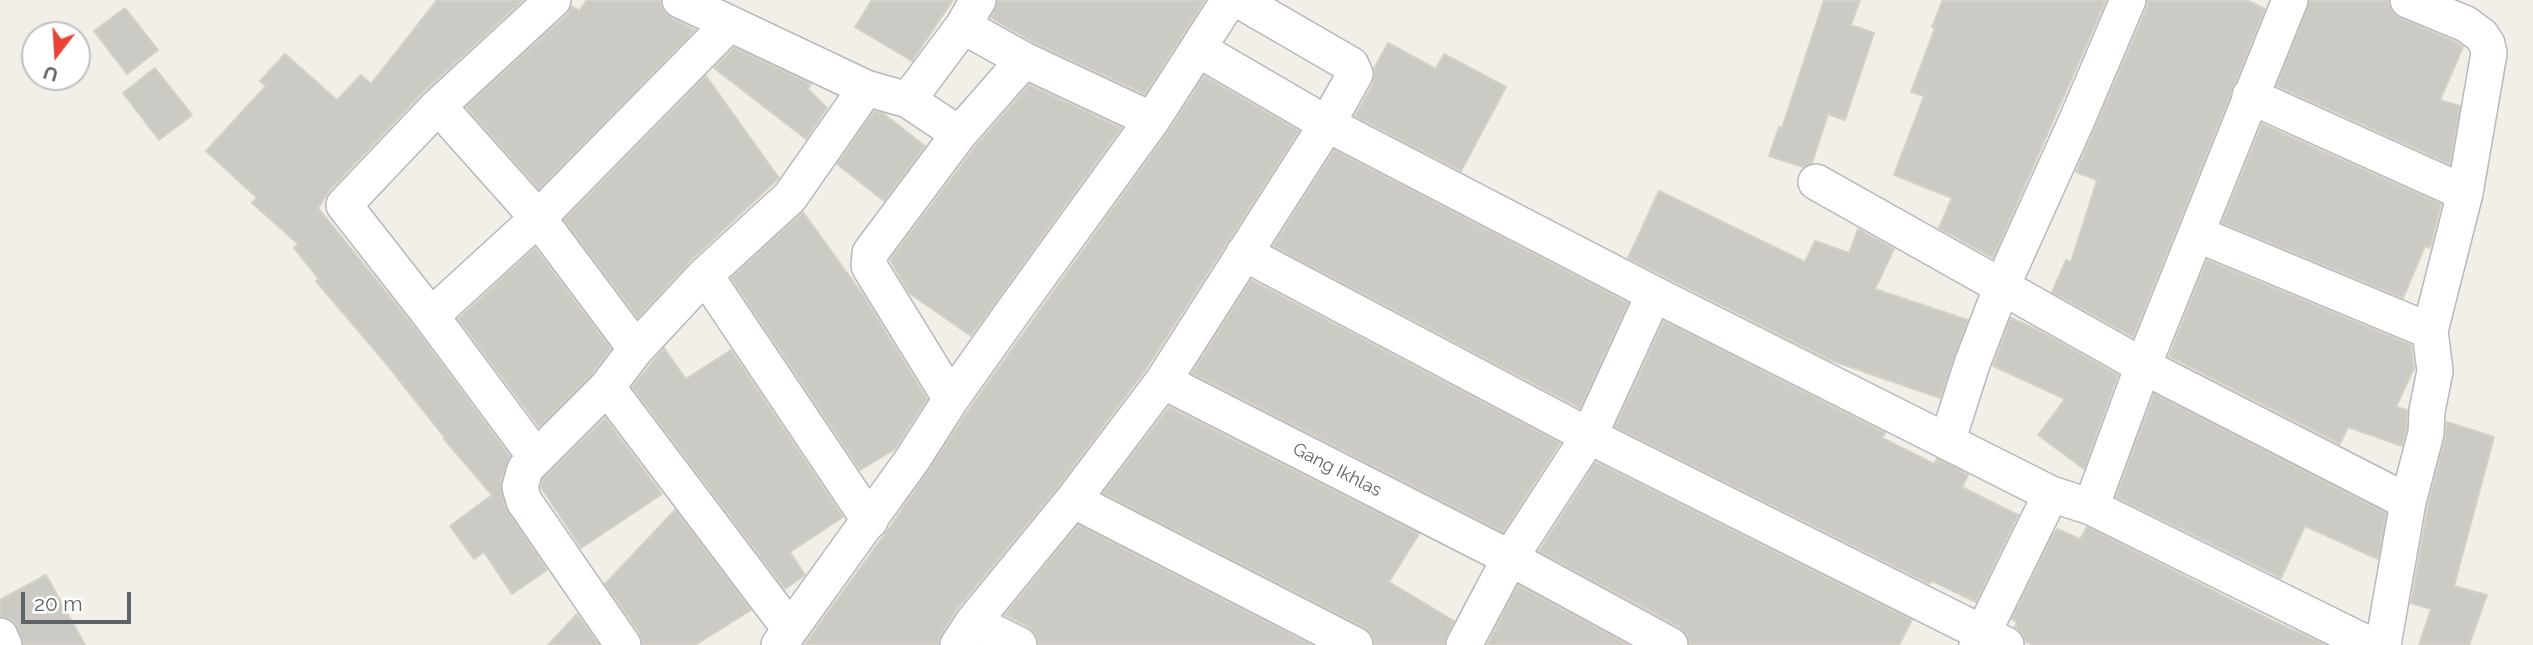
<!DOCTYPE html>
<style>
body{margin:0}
#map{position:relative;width:2533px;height:645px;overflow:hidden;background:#f1efe8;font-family:Raleway,sans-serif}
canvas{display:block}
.north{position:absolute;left:21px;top:21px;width:70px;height:70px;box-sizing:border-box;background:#fff;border:2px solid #bfc1c3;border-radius:50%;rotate:197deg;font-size:19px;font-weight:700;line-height:28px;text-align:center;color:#5f6368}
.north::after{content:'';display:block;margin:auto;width:24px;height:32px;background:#ea4335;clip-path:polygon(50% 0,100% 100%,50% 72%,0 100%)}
.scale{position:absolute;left:21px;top:592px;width:110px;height:32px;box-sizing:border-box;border:4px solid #5f6368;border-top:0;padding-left:9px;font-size:21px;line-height:24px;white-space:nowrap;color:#5f6368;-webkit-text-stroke:5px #fff;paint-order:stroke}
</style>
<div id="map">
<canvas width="2533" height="645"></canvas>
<div class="north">U</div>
<div class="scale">20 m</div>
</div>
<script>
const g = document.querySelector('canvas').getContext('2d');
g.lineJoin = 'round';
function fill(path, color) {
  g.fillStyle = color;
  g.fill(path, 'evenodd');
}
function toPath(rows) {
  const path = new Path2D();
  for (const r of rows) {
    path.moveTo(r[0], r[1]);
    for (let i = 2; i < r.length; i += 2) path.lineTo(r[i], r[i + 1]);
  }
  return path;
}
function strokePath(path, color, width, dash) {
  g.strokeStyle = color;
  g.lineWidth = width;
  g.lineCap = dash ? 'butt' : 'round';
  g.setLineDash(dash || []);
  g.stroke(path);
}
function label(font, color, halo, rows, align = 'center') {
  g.font = font + ' Raleway,sans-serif';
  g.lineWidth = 5;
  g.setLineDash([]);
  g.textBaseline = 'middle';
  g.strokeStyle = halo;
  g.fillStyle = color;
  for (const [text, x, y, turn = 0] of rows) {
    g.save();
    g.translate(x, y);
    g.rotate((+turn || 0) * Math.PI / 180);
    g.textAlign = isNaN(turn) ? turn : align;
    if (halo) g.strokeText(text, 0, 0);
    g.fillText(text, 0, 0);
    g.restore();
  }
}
const building = toPath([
 [437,0,523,0,423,92,329,191,318,208,415,328,510,456,501,482,505,507,547,570,512,594,484,552,474,559,450,526,492,495,444,439,445,438,383,360,316,281,319,279,294,248,298,244,252,203,257,198,206,151,266,86,260,81,285,54,337,100,361,75,371,84,437,0],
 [587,0,660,0,663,11,671,18,695,30,539,189,466,107,567,15,572,6,579,11,587,0],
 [872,0,953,0,912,61,855,27,872,0],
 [998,0,1205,0,1145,94,1033,42,991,18,998,0],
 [1824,0,1860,0,1851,25,1874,33,1845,120,1828,114,1812,163,1803,167,1769,156,1779,127,1782,128,1824,0],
 [1943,0,2106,0,1993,258,1939,228,1952,198,1894,175,1924,96,1911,92,1935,28,1932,27,1943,0],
 [2148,0,2246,0,2265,9,2133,337,2052,292,2066,260,2071,262,2097,180,2076,172,2147,8,2148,0],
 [2310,0,2388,0,2392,12,2400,18,2456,42,2463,47,2440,100,2460,106,2450,164,2277,86,2310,0],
 [125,8,158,50,127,74,94,31,125,8],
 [1388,43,1436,69,1444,54,1506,87,1461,171,1355,116,1373,84,1374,69,1388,43],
 [734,48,811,84,808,89,827,108,806,139,714,68,734,48],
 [155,68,192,115,159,140,123,93,155,68],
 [706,76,779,178,691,260,638,318,564,220,706,76],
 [1204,76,1299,131,1146,369,1057,488,957,609,941,634,938,645,804,645,888,530,974,402,1168,132,1204,76],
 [1029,85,1121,128,971,336,909,293,890,260,975,147,1029,85],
 [874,111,884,114,925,146,884,201,837,164,874,111],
 [2262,124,2441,204,2430,248,2425,246,2403,298,2222,223,2262,124],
 [1334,150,1628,303,1580,408,1273,246,1334,150],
 [1659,191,1805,262,1815,241,1849,253,1858,229,1894,249,1875,289,1968,320,1940,398,1830,360,1628,258,1659,191],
 [803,212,863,295,927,399,895,449,860,470,731,278,803,212],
 [535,248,611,349,592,374,539,427,458,319,535,248],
 [2207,260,2411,345,2414,368,2396,407,2407,410,2406,430,2402,446,2348,427,2340,444,2169,356,2207,260],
 [1251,280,1560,443,1503,532,1192,373,1251,280],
 [2011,318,2036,329,2118,375,2084,469,2038,435,2065,399,1993,366,2011,318],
 [1664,321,1885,433,1882,438,1934,464,1937,459,1956,468,1968,475,1962,487,2018,515,1976,602,1932,581,1930,584,1615,427,1664,321],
 [664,348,686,379,731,350,843,517,790,552,805,575,785,589,632,387,664,348],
 [2154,394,2386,513,2378,559,2305,526,2281,578,2116,497,2154,394],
 [1169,407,1419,534,1389,582,1454,621,1444,645,1375,645,1372,635,1364,627,1103,493,1169,407],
 [605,418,662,494,581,548,541,487,543,479,605,418],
 [2447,422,2494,437,2454,586,2487,595,2469,645,2419,645,2431,609,2411,603,2428,506,2445,438,2447,422],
 [1596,462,1912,620,1899,645,1690,645,1687,635,1680,627,1539,551,1596,462],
 [675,510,751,610,695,645,643,645,640,634,605,584,675,510],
 [1078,525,1311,645,1039,645,1036,635,1029,627,1005,615,1078,525],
 [2087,527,2269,619,2325,645,2034,645,2026,642,2022,633,2015,627,2017,622,2012,619,2054,533,2057,529,2080,539,2087,527],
 [46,575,85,645,24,645,18,628,12,620,0,616,0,600,46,575],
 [1518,585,1628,645,1487,645,1518,585],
 [577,614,599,645,548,645,577,614]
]);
const street = toPath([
 [680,0,866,88,908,100,959,134],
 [963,26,1024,60,1152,120],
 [1198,49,1327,124,1654,294,2051,494,2091,507,2370,645],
 [2250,96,2465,193],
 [908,100,963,26,978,0],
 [438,106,538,218,636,349],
 [1816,182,2143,366,2408,502],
 [2197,234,2430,331],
 [1244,253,1589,436,2006,645],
 [705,275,870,521],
 [431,316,538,218,729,24],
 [1163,381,1510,558,1670,645],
 [607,387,790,629],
 [951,399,869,266,870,253,959,134,1024,60],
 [1947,442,1972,364,2002,286,2076,122,2128,0],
 [535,456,431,316,344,205,438,106,553,0],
 [1073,500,1355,645],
 [2091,507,2143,366,2290,0],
 [973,622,1019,645],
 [0,636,4,645],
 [623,645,524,501,520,487,525,469,607,387,636,349,705,275,790,197,866,88],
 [779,645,912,460,951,399,1015,309,1152,120,1229,0],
 [958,645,973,622,1073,500,1163,381,1327,124,1355,74,1351,65,1239,0],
 [1464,645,1510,558,1589,436,1654,294],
 [1977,645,2051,494],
 [2383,645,2408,502,2426,433,2427,411,2435,371,2430,331,2465,193,2489,53,2487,44,2481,35,2466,24,2408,0]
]);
const streetNames = [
 ["Gang Ikhlas",1337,470,27]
];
fill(building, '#cccac5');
strokePath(building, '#d6d1c6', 2);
strokePath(street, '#b5b8bc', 38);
strokePath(street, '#fff', 35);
label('18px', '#5f6368', '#fff', streetNames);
</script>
